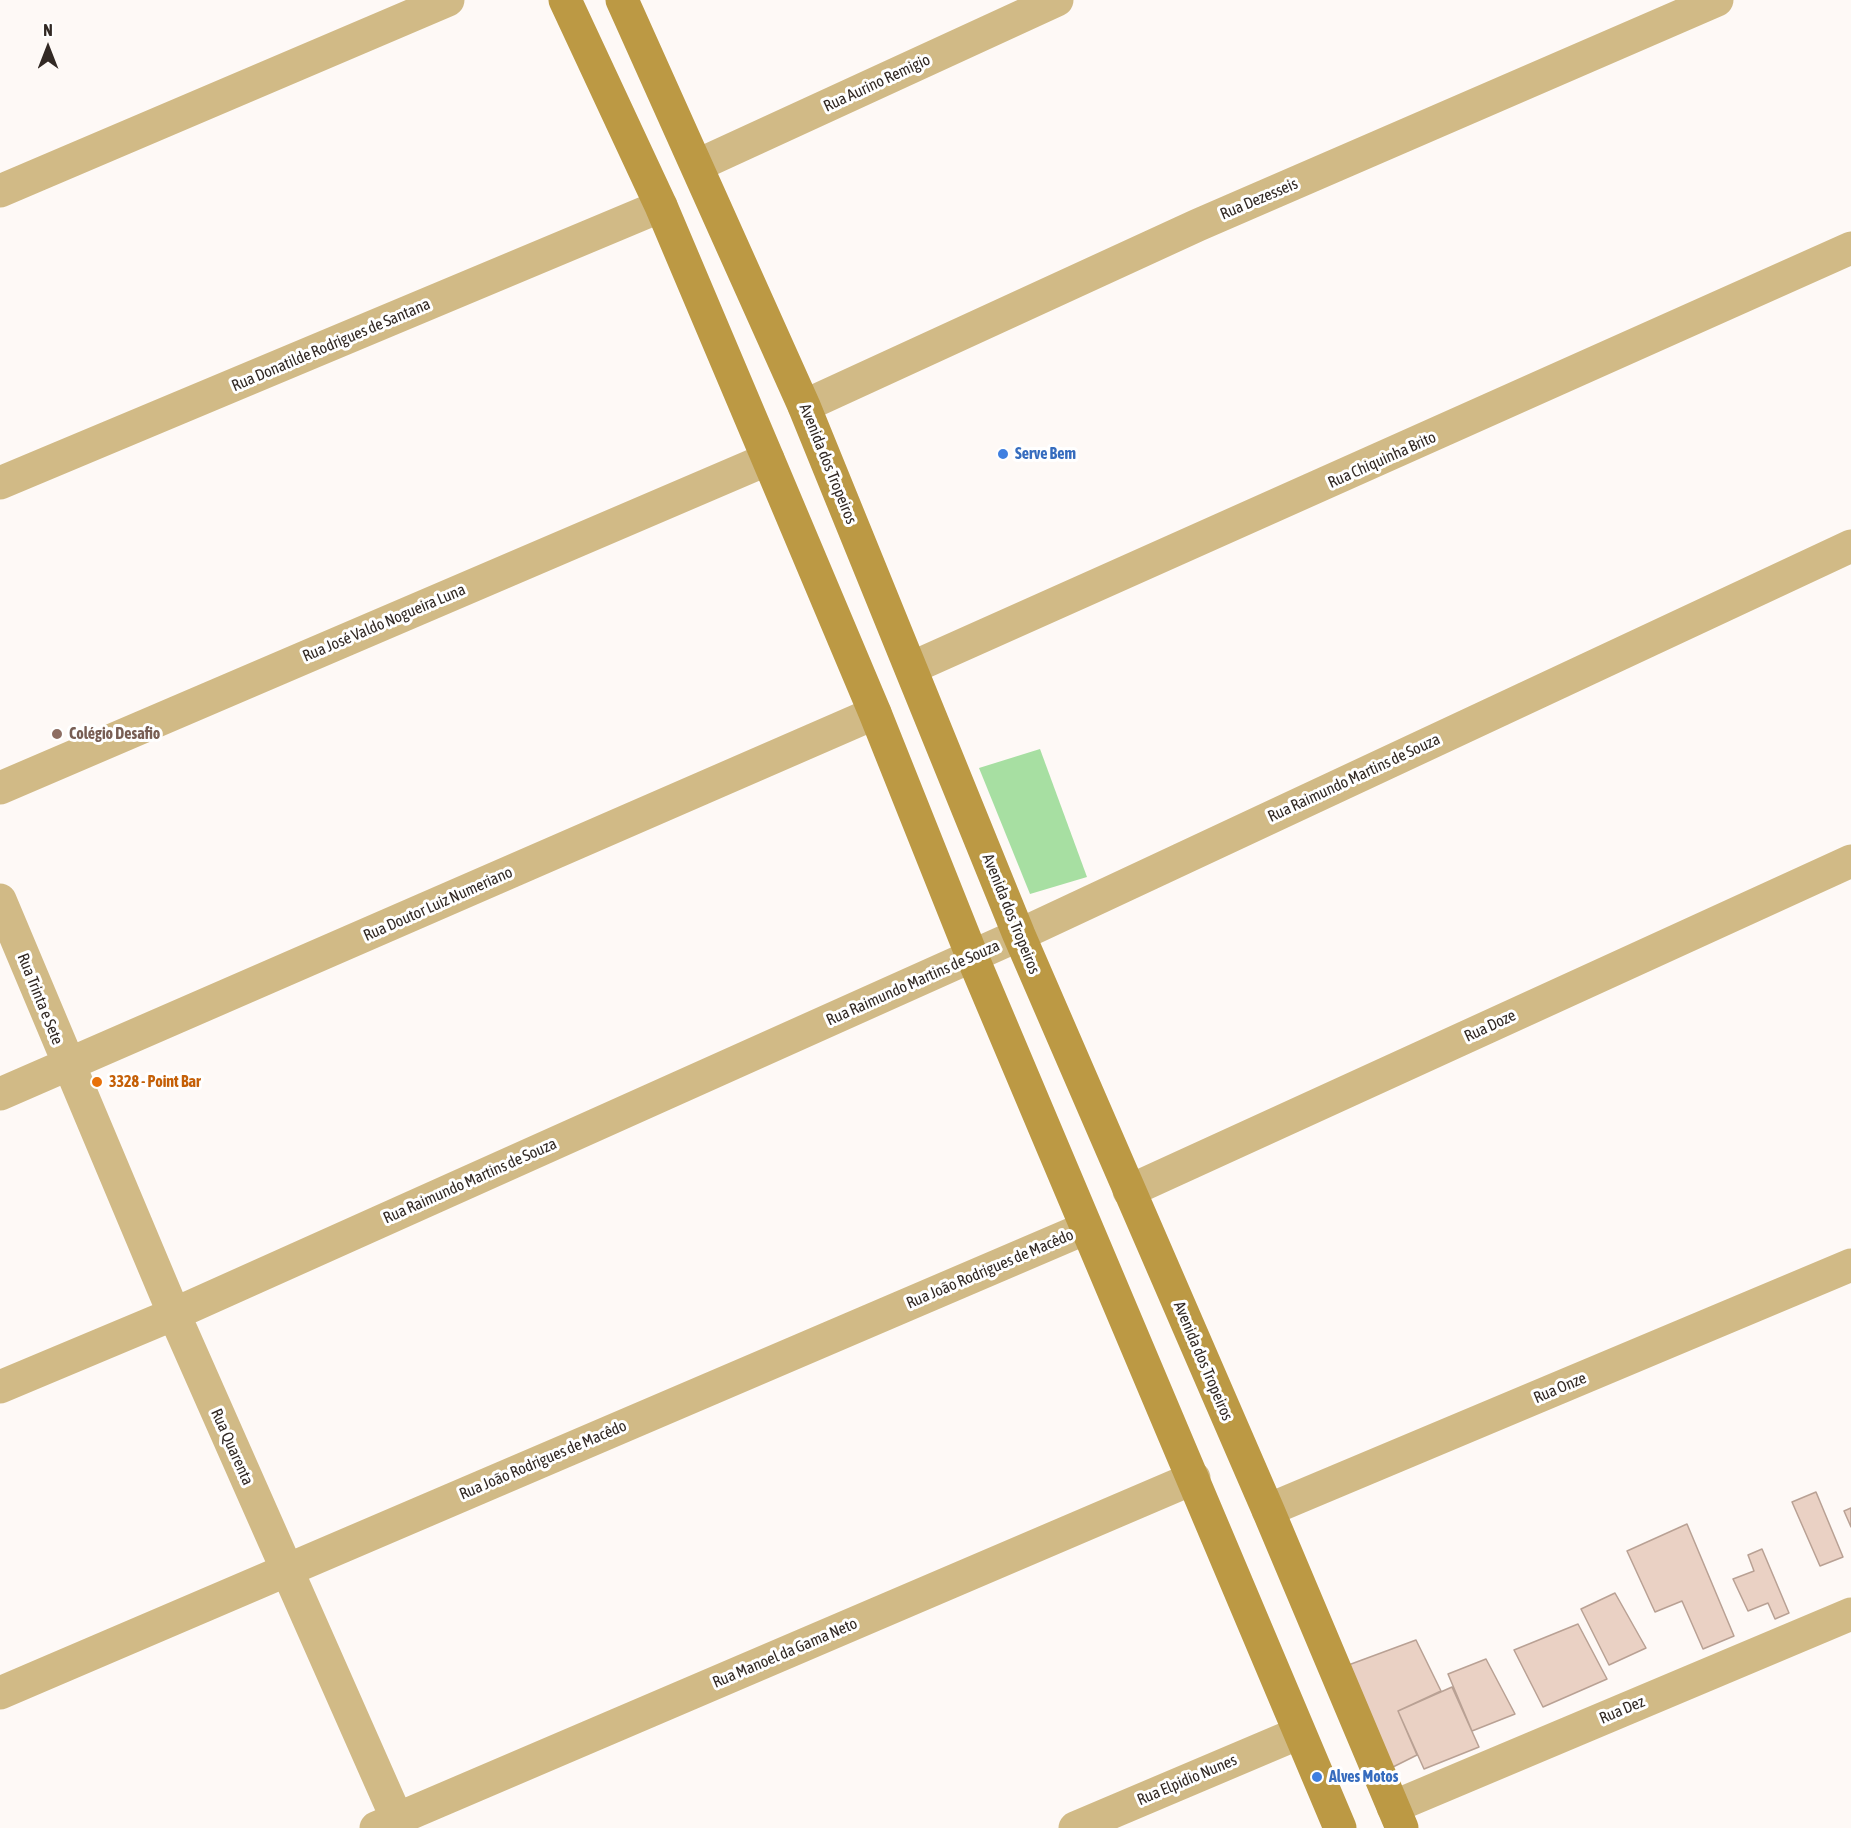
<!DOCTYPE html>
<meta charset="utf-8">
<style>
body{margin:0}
#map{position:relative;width:1851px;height:1828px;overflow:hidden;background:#fef9f6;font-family:"Asap Condensed",sans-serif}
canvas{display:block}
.north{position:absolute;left:18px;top:18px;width:60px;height:60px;-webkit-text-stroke:4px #fff;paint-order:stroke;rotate:0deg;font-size:16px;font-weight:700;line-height:24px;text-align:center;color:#322924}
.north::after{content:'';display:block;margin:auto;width:21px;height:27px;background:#322924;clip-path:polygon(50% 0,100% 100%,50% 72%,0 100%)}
</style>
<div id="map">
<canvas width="1851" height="1828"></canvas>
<div class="north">N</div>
</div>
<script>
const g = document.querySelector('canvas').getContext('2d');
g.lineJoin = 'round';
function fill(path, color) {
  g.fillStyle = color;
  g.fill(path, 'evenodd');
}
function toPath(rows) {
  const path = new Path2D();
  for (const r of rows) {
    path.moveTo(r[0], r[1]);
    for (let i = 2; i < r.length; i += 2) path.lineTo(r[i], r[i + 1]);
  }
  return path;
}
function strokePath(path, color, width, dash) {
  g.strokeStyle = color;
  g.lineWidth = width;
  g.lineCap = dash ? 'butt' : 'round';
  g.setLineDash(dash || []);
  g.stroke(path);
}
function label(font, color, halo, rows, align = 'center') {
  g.font = font + ' "Asap Condensed",sans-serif';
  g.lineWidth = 6;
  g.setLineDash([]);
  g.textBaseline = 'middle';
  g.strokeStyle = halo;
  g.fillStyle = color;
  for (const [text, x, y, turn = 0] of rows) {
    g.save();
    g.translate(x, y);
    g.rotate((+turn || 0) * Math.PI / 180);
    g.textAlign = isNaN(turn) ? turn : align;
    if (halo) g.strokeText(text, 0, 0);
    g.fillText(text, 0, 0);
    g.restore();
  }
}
const green = toPath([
 [1040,749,1087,877,1030,894,979,768]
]);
const building = toPath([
 [1816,1492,1843,1557,1820,1566,1792,1502,1816,1492],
 [1851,1508,1851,1527,1844,1511,1851,1508],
 [1687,1524,1734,1636,1703,1649,1682,1601,1655,1612,1627,1551,1687,1524],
 [1762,1549,1789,1613,1775,1619,1768,1603,1748,1611,1733,1579,1754,1571,1748,1555,1762,1549],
 [1615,1593,1646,1648,1609,1665,1581,1609,1615,1593],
 [1578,1624,1607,1679,1543,1707,1514,1650,1578,1624],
 [1416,1640,1441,1691,1398,1711,1417,1755,1387,1770,1343,1667,1416,1640],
 [1486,1659,1515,1714,1472,1731,1448,1674,1486,1659],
 [1452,1687,1479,1747,1424,1769,1398,1711,1452,1687]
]);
const street = toPath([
 [698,165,1057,0],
 [0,191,448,0],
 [804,406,1198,225,1717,0],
 [0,483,661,206],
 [911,668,1851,248],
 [0,788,768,459],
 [0,900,174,1314,401,1828],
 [0,1094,875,713],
 [1129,1191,1851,861],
 [0,1387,174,1314,1019,935,1851,546],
 [1268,1510,1851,1265],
 [0,1693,1086,1228],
 [1393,1807,1851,1614],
 [376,1828,1194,1478],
 [1075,1828,1299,1733]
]);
const secondary = toPath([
 [565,0,661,206,768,459,875,713,972,956,1340,1828],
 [622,0,804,406,1019,935,1268,1510,1402,1828]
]);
const markers = [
 [1003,454,6,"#3f7fe0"],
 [57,734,6,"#8d6e63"],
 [97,1082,6,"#e8710a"],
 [1317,1777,6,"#3f7fe0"]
];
const streetNames = [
 ["Rua Aurino Remigio",877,83,-25],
 ["Rua Dezesseis",1259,199,-23],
 ["Rua Donatilde Rodrigues de Santana",331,345,-23],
 ["Rua Chiquinha Brito",1382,460,-24],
 ["Avenida dos Tropeiros",828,464,68],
 ["Rua José Valdo Nogueira Luna",384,623,-23],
 ["Rua Raimundo Martins de Souza",1354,778,-25],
 ["Rua Doutor Luiz Numeriano",438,904,-24],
 ["Avenida dos Tropeiros",1011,914,68],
 ["Rua Raimundo Martins de Souza",913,983,-24],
 ["Rua Trinta e Sete",40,999,68],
 ["Rua Doze",1490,1026,-25],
 ["Rua Raimundo Martins de Souza",470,1181,-24],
 ["Rua João Rodrigues de Macêdo",990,1269,-23],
 ["Avenida dos Tropeiros",1203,1361,67],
 ["Rua Onze",1560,1388,-23],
 ["Rua Quarenta",232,1447,66],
 ["Rua João Rodrigues de Macêdo",543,1460,-23],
 ["Rua Manoel da Gama Neto",785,1653,-23],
 ["Rua Dez",1622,1710,-23],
 ["Rua Elpidio Nunes",1187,1780,-23]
];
const shopNames = [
 ["Serve Bem",1015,454],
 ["Alves Motos",1329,1777]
];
const educationNames = [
 ["Colégio Desafio",69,734]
];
const foodNames = [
 ["3328 - Point Bar",109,1082]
];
fill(green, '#a7dfa2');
fill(building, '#ead1c4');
strokePath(building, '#b9a194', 1.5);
strokePath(street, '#d1ba86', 33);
strokePath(secondary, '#bc9944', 33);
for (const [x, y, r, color] of markers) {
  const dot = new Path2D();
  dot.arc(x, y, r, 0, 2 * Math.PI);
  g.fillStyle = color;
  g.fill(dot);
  strokePath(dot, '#fff', 2);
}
label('16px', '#322924', '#fff', streetNames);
label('bold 16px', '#366cbe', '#fff', shopNames, 'left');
label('bold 16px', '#785e54', '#fff', educationNames, 'left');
label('bold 16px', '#c56008', '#fff', foodNames, 'left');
</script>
